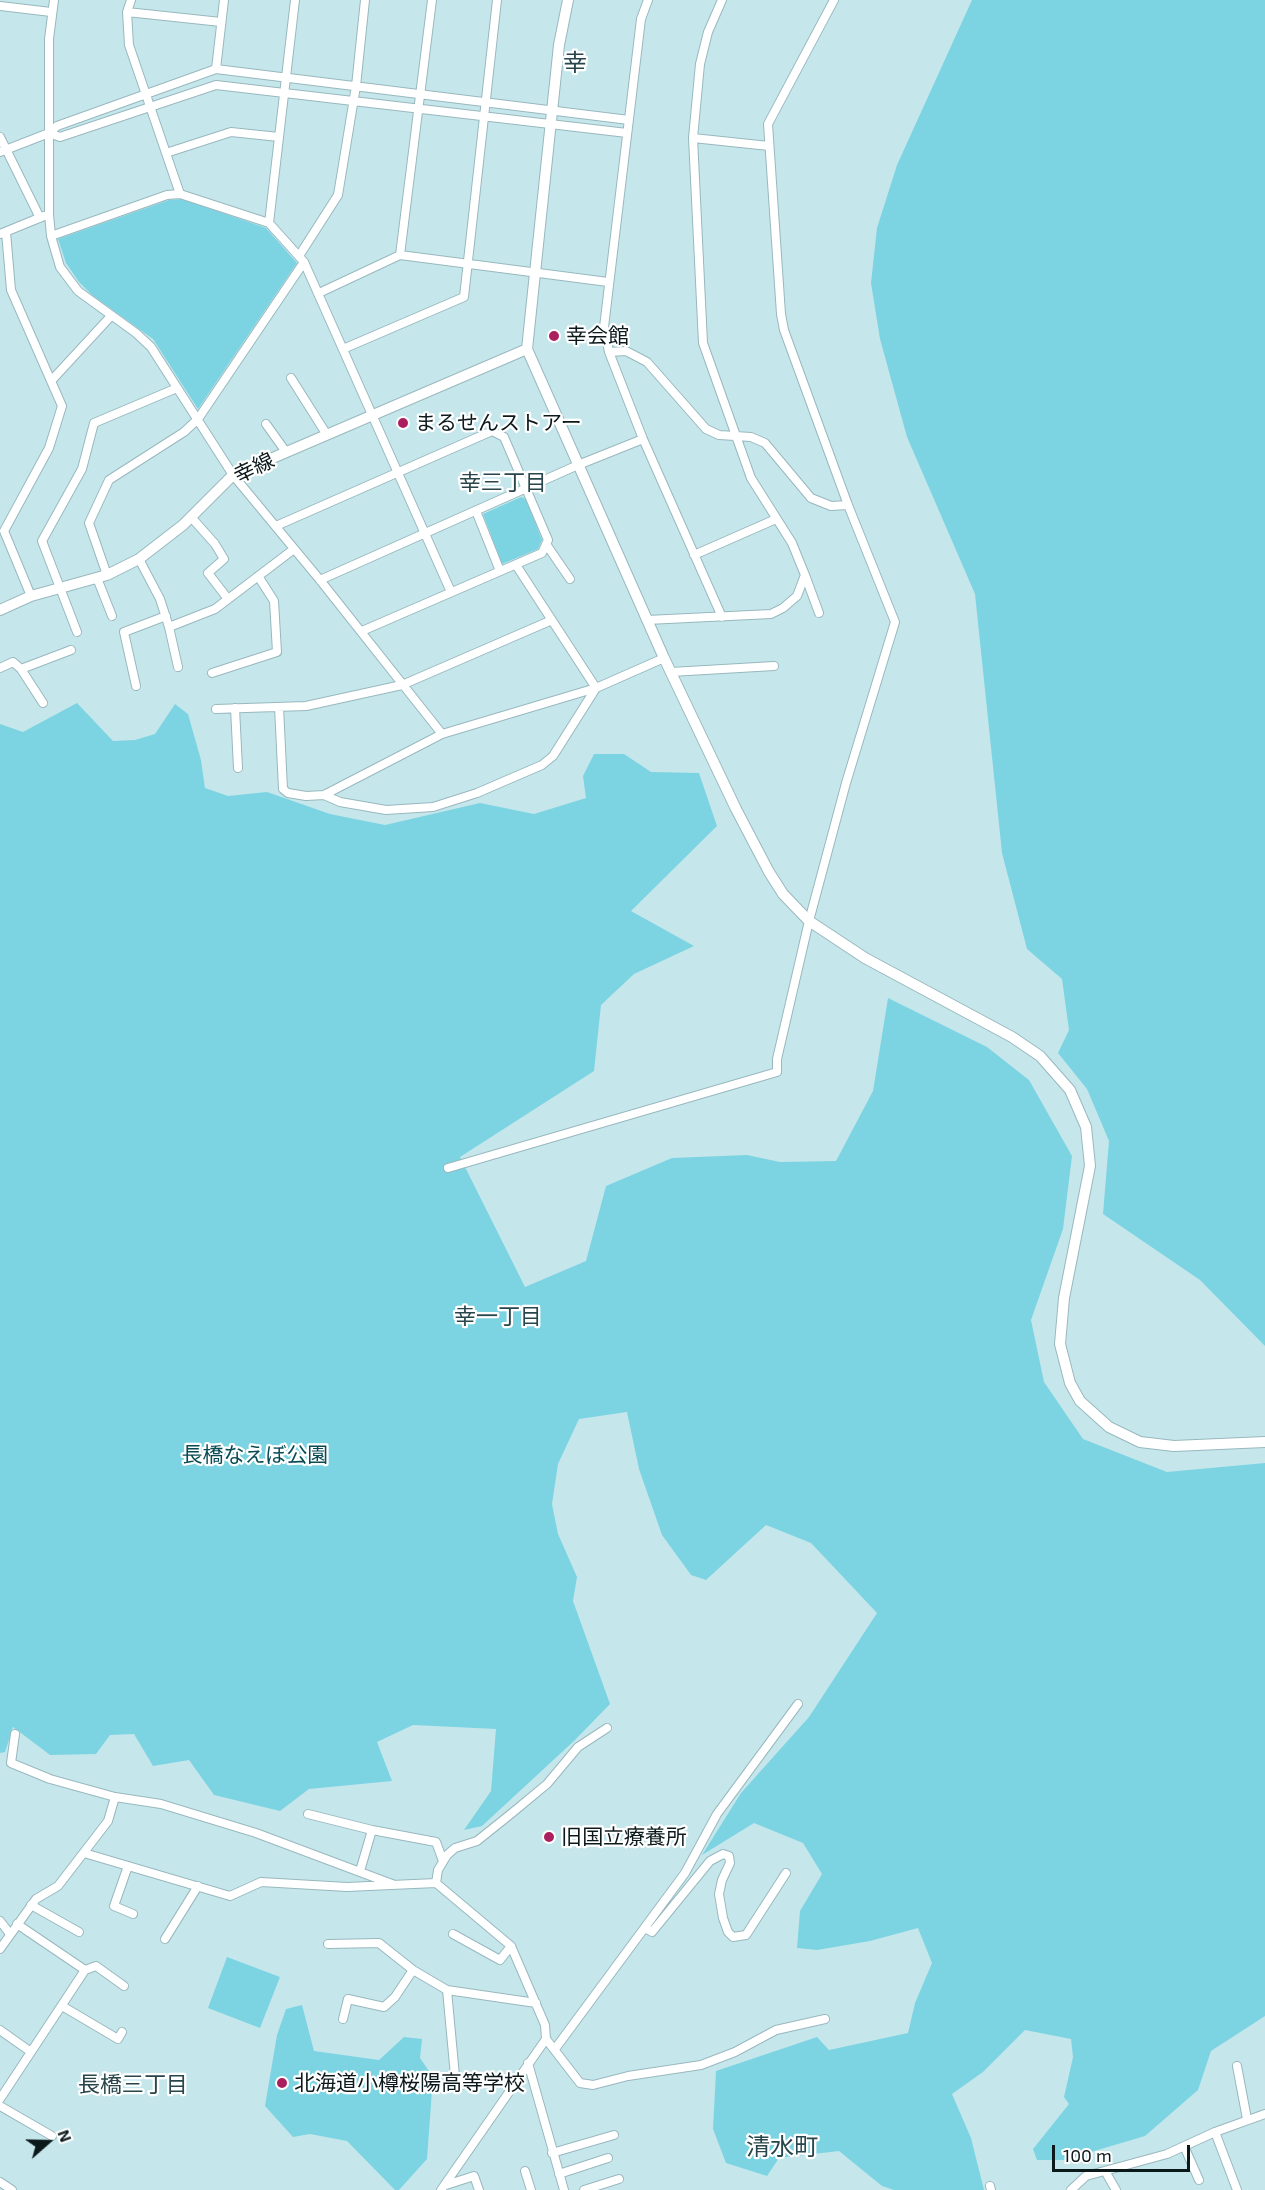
<!DOCTYPE html>
<meta charset="utf-8">
<style>
body{margin:0}
#map{position:relative;width:1265px;height:2190px;overflow:hidden;background:#c5e7ec;font-family:"Exo 2",sans-serif}
canvas{display:block}
.north{position:absolute;left:18px;top:2112px;width:60px;height:60px;-webkit-text-stroke:4px #fff;paint-order:stroke;rotate:70deg;font-size:16px;font-weight:700;line-height:24px;text-align:center;color:#0c191b}
.north::after{content:'';display:block;margin:auto;width:21px;height:27px;background:#0c191b;clip-path:polygon(50% 0,100% 100%,50% 72%,0 100%)}
.scale{position:absolute;left:1052px;top:2145px;width:138px;height:27px;box-sizing:border-box;border:3px solid #0c191b;border-top:0;padding-left:8px;font-size:18px;line-height:21px;white-space:nowrap;color:#0c191b;-webkit-text-stroke:4px #fff;paint-order:stroke}
</style>
<div id="map">
<canvas width="1265" height="2190"></canvas>
<div class="north">N</div>
<div class="scale">100 m</div>
</div>
<script>
const g = document.querySelector('canvas').getContext('2d');
g.lineJoin = 'round';
function fill(path, color) {
  g.fillStyle = color;
  g.fill(path, 'evenodd');
}
function toPath(rows) {
  const path = new Path2D();
  for (const r of rows) {
    path.moveTo(r[0], r[1]);
    for (let i = 2; i < r.length; i += 2) path.lineTo(r[i], r[i + 1]);
  }
  return path;
}
function strokePath(path, color, width, dash) {
  g.strokeStyle = color;
  g.lineWidth = width;
  g.lineCap = dash ? 'butt' : 'round';
  g.setLineDash(dash || []);
  g.stroke(path);
}
function label(font, color, halo, rows, align = 'center') {
  g.font = font + ' "Exo 2","Noto Sans JP",sans-serif';
  g.lineWidth = 4.5;
  g.setLineDash([]);
  g.textBaseline = 'middle';
  g.strokeStyle = halo;
  g.fillStyle = color;
  for (const [text, x, y, turn = 0] of rows) {
    g.save();
    g.translate(x, y);
    g.rotate((+turn || 0) * Math.PI / 180);
    g.textAlign = isNaN(turn) ? turn : align;
    if (halo) g.strokeText(text, 0, 0);
    g.fillText(text, 0, 0);
    g.restore();
  }
}
const green = toPath([
 [972,0,1265,0,1265,1346,1200,1280,1103,1214,1109,1141,1087,1089,1058,1053,1069,1030,1062,979,1027,949,1002,853,975,594,907,437,880,339,871,283,877,228,897,165],
 [182,199,266,228,297,263,198,409,153,339,92,295,79,282,66,263,58,239,169,200],
 [521,497,526,499,542,540,538,549,502,564,483,514],
 [77,703,113,741,135,740,155,734,175,704,188,714,201,760,205,788,228,796,267,792,330,814,385,825,480,803,534,814,586,798,583,776,594,754,624,754,651,772,699,773,717,826,631,911,694,946,634,974,601,1005,594,1071,460,1157,525,1287,586,1261,606,1186,672,1158,747,1155,780,1162,836,1161,873,1091,888,998,987,1047,1029,1080,1072,1156,1063,1229,1031,1320,1044,1382,1083,1439,1167,1472,1265,1463,1265,2016,1211,2051,1198,2090,1145,2136,1064,2160,1037,2160,1033,2149,1069,2104,1064,2097,1073,2057,1071,2039,1025,2030,983,2072,952,2094,971,2138,984,2190,894,2190,882,2186,839,2151,779,2158,767,2176,726,2163,713,2129,716,2071,817,2037,829,2050,908,2033,915,2003,932,1963,918,1928,870,1941,817,1950,797,1948,800,1911,822,1874,803,1843,754,1823,702,1855,741,1793,809,1717,877,1613,811,1543,766,1525,706,1580,691,1575,662,1535,639,1469,627,1412,579,1419,558,1464,552,1504,558,1534,577,1577,573,1601,610,1704,575,1740,482,1826,464,1830,491,1791,496,1729,413,1725,377,1742,392,1781,309,1789,280,1811,214,1795,189,1760,153,1766,134,1734,110,1735,96,1754,50,1755,13,1727,5,1752,0,1753,0,724,23,732],
 [227,1957,280,1977,260,2028,208,2008],
 [302,2005,314,2051,379,2060,404,2037,422,2039,420,2058,433,2077,427,2159,399,2190,395,2190,347,2141,310,2134,293,2137,265,2106,277,2035,286,2009]
]);
const minor = toPath([
 [54,0,49,39,49,214,51,236,60,267,78,291,136,333,151,347,233,475,320,580,442,734],
 [131,0,127,12,129,45,180,194],
 [648,0,641,19,604,327,609,352,643,439,722,617],
 [0,6,51,12],
 [127,12,221,22],
 [216,69,224,0],
 [49,133,60,137,216,85,627,133],
 [0,137,40,218],
 [693,138,769,146],
 [0,152,49,133,57,126,216,69,629,120],
 [166,153,231,132,279,137],
 [269,223,295,0],
 [6,232,11,290,62,406,49,448,4,531,31,596],
 [0,234,44,216],
 [51,236,167,195,180,194,269,223,304,262,451,592],
 [400,255,432,0],
 [299,256,338,195,356,86,365,0],
 [319,293,400,255,608,282],
 [343,349,464,297,497,0],
 [609,352,626,351,647,362,706,429,719,435,751,437,765,443,811,498,831,506,848,505],
 [291,378,327,435],
 [51,381,111,316],
 [266,424,286,452],
 [476,511,500,571],
 [191,517,215,544,224,559,208,573,228,599],
 [276,526,492,431,504,437,548,540,542,553,362,631],
 [546,544,570,579],
 [694,555,776,519],
 [139,559,160,599,169,627,215,609,294,549],
 [107,575,89,523,109,480,184,432,198,419,304,262],
 [805,575,819,613],
 [97,578,112,616],
 [320,580,578,465,643,439],
 [647,620,771,614,783,608,797,596,805,575,792,543,751,478,703,343,693,138,700,64,708,32,722,0],
 [169,627,178,667],
 [77,632,42,541,82,469,94,423,177,388],
 [0,668,13,662,21,669,43,703],
 [21,669,71,650],
 [671,672,774,666],
 [212,673,277,652,274,601,258,576],
 [136,686,124,632,166,616],
 [279,707,283,789,288,793,306,796,324,795,442,734,596,688,664,658],
 [235,708,238,768],
 [216,709,306,706,402,685,552,620],
 [324,795,340,802,386,810,433,807,477,793,542,765,553,756,596,688,516,565],
 [448,1168,777,1072,777,1059,809,921,846,783,895,622,848,505,784,330,781,314,768,124,834,0],
 [15,1734,11,1763,50,1779,115,1797],
 [308,1814,372,1830,360,1871],
 [372,1830,436,1842,443,1861],
 [84,1853,230,1896,261,1882,347,1887,436,1883,511,1946,545,2025,546,2039,580,2083,593,2085,628,2076,701,2065,735,2052,776,2030,825,2019],
 [128,1866,114,1906,133,1914],
 [436,1883,438,1870,447,1855,455,1848,477,1841,512,1813,547,1784,578,1747,607,1728],
 [31,1905,79,1932],
 [0,1921,10,1934],
 [17,1924,85,1970,96,1966,124,1986],
 [645,1928,652,1932,710,1861,723,1854,729,1856,730,1863,722,1880,719,1894,723,1918,728,1932,733,1937,746,1935,786,1873],
 [453,1934,500,1960,511,1946],
 [165,1939,198,1886],
 [328,1944,379,1943,413,1970,447,1990,536,2003],
 [0,1949,36,1899,58,1886,108,1821,115,1797,161,1804,256,1833,392,1884],
 [447,1990,455,2076,462,2085],
 [62,2006,118,2039,122,2032],
 [343,2019,348,1999,384,2007,395,1997,413,1970],
 [0,2030,31,2052],
 [555,2049,685,1873,717,1814,798,1704],
 [528,2063,564,2190],
 [1237,2066,1247,2119],
 [0,2099,85,1970],
 [0,2106,52,2136],
 [1215,2132,1237,2190],
 [1184,2146,1199,2180],
 [552,2153,614,2135],
 [525,2171,531,2190],
 [1105,2171,1116,2190],
 [559,2174,608,2158],
 [0,2182,12,2190],
 [446,2185,474,2176,479,2190],
 [990,2186,991,2190],
 [441,2190,546,2039],
 [584,2190,619,2179],
 [1071,2190,1086,2176,1167,2154,1215,2132,1265,2114]
]);
const tertiary = toPath([
 [568,0,559,45,527,349,664,658,736,809,769,872,783,894,809,921,865,958,1012,1037,1040,1056,1070,1090,1086,1127,1090,1166,1064,1298,1060,1344,1070,1383,1080,1401,1109,1427,1140,1442,1174,1446,1265,1442],
 [0,610,31,596,107,575,139,559,183,525,233,475,527,349]
]);
const markers = [
 [554,336,6,"#ab1f5f"],
 [403,423,6,"#ab1f5f"],
 [549,1837,6,"#ab1f5f"],
 [282,2083,6,"#ab1f5f"]
];
const poiNames = [
 ["幸会館",566,336],
 ["まるせんストアー",415,423],
 ["旧国立療養所",561,1837],
 ["北海道小樽桜陽高等学校",294,2083]
];
const streetNames = [
 ["幸線",254,468,-26]
];
const parkNames = [
 ["長橋なえぼ公園",255,1455]
];
const neighbourhoodNames = [
 ["幸三丁目",503,483],
 ["幸一丁目",498,1317],
 ["長橋三丁目",133,2085]
];
const quarterNames = [
 ["幸",575,63],
 ["清水町",782,2147]
];
fill(green, '#7cd4e2');
strokePath(minor, '#98b8be', 10);
strokePath(tertiary, '#98b8be', 12);
strokePath(minor, '#fff', 8);
strokePath(tertiary, '#fff', 10);
for (const [x, y, r, color] of markers) {
  const dot = new Path2D();
  dot.arc(x, y, r, 0, 2 * Math.PI);
  g.fillStyle = color;
  g.fill(dot);
  strokePath(dot, '#fff', 2);
}
label('21px', '#0c191b', '#fff', poiNames, 'left');
label('21px', '#0c191b', '#fff', streetNames);
label('21px', '#094b54', '#fff', parkNames);
label('22px', '#28464b', '#fff', neighbourhoodNames);
label('24px', '#28464b', '#fff', quarterNames);
</script>
